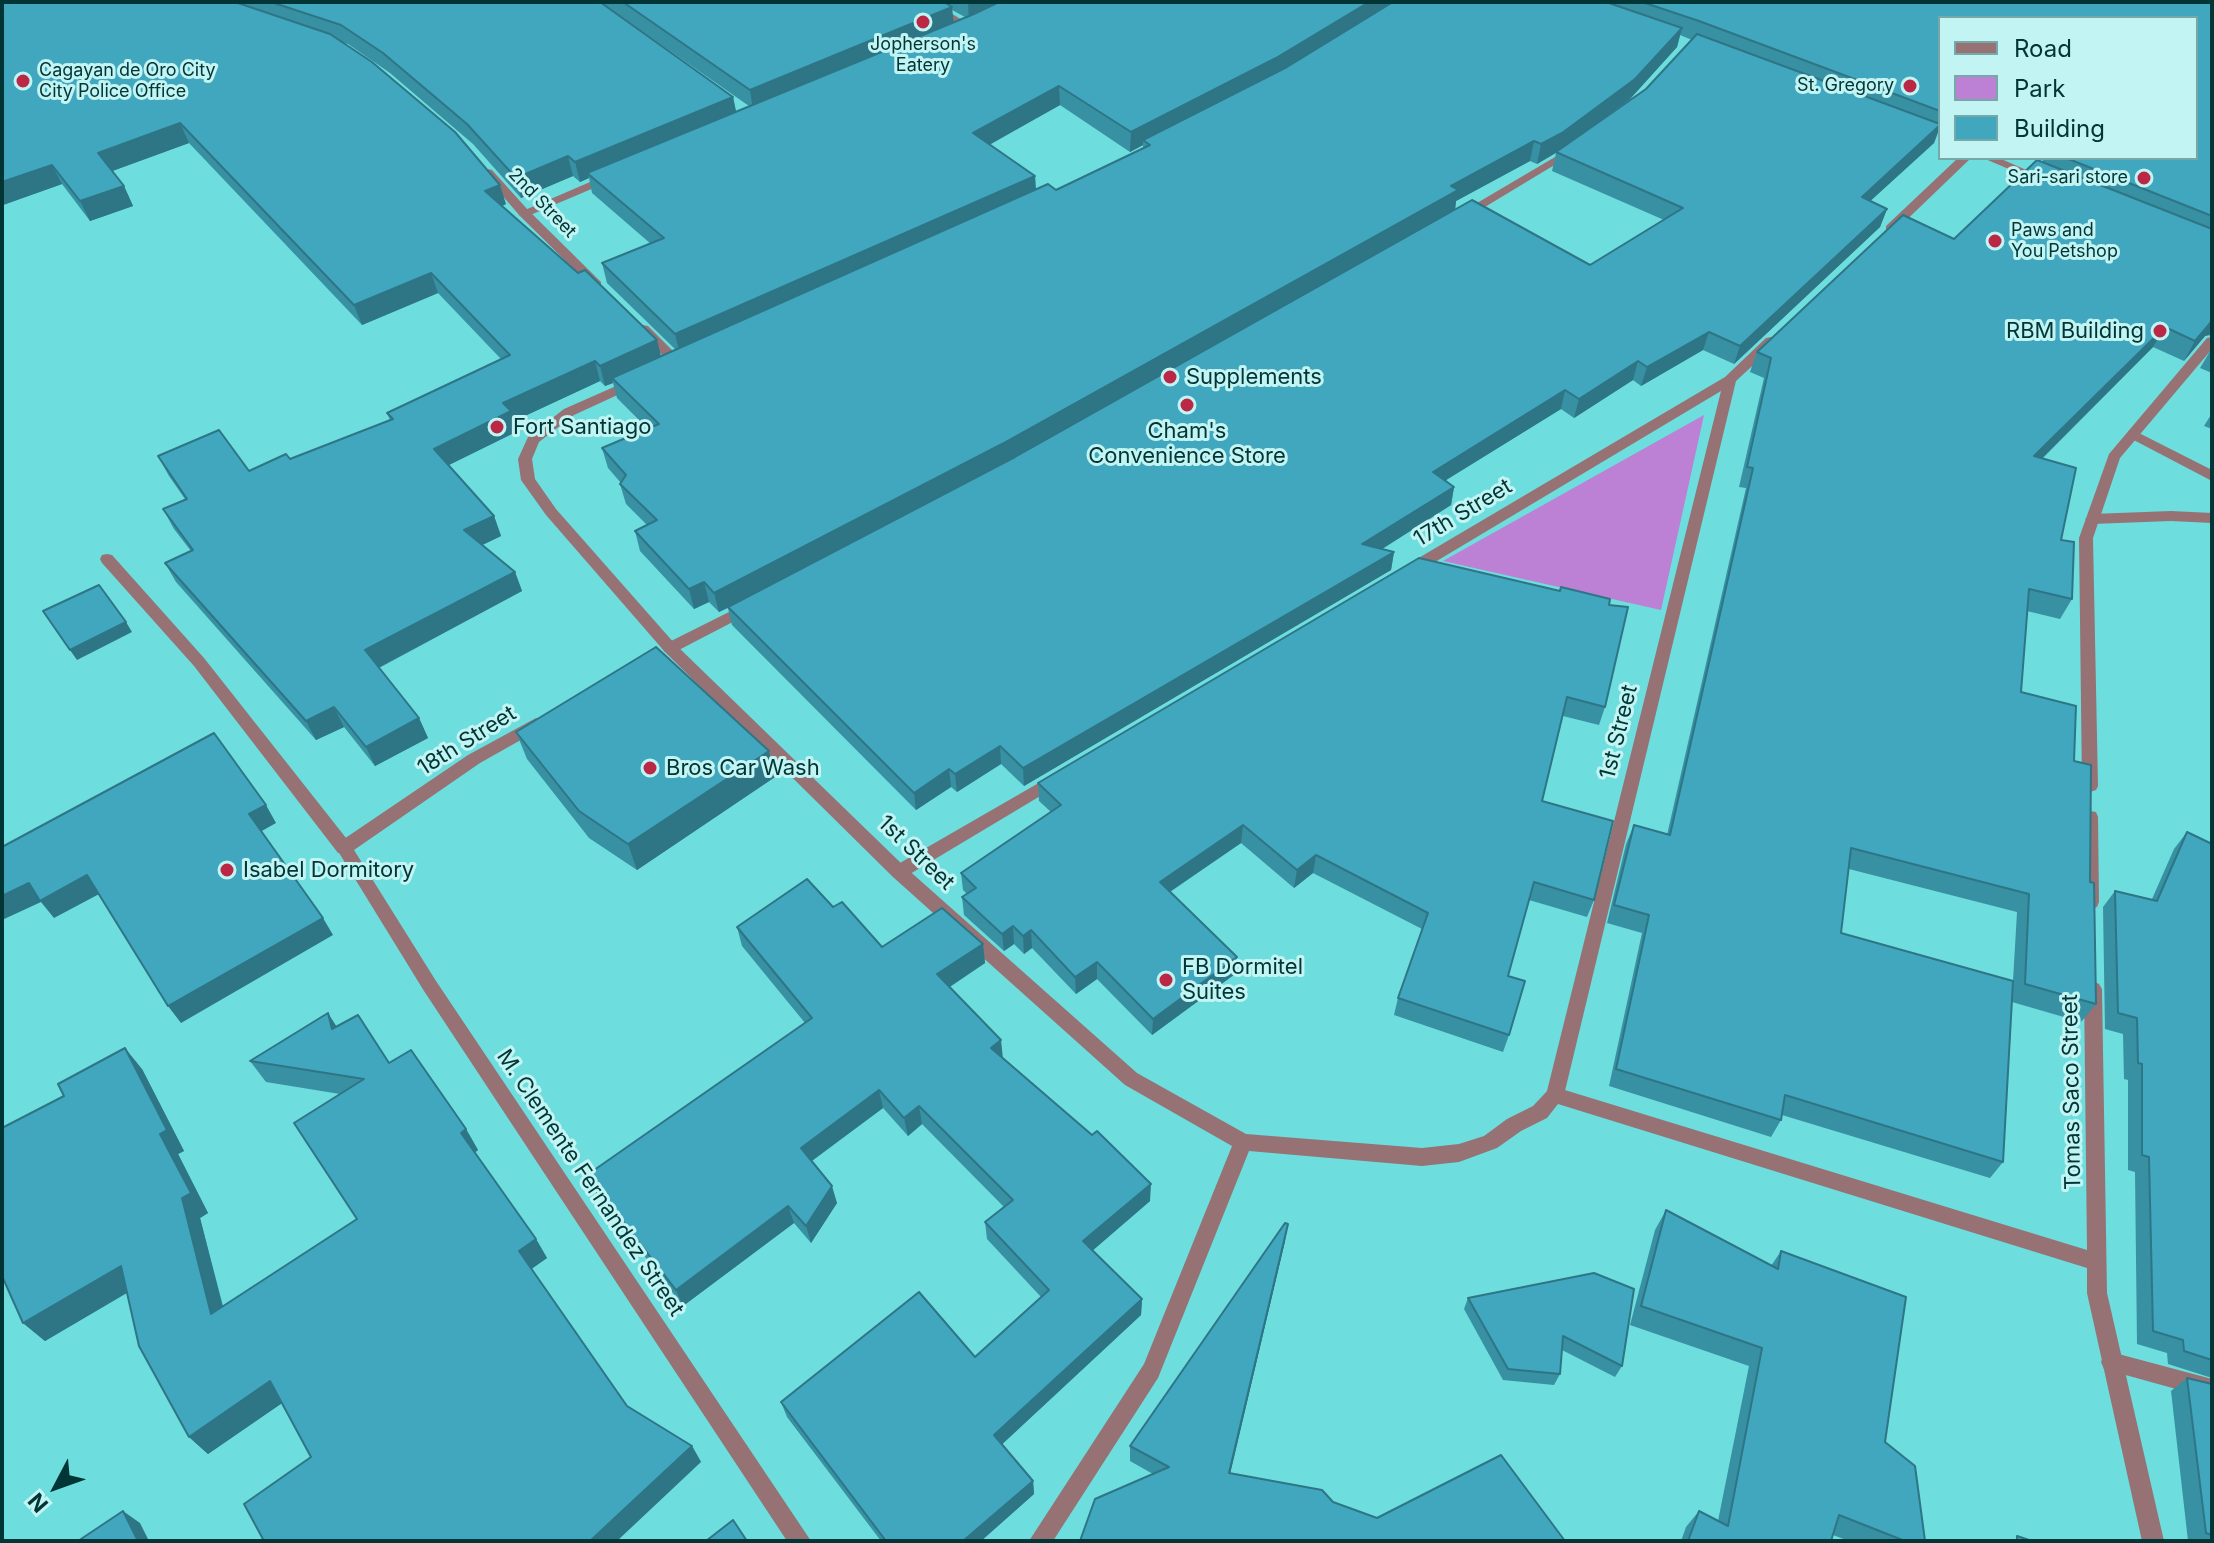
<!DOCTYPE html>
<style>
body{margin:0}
#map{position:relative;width:2214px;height:1543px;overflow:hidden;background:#6edddd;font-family:Inter,sans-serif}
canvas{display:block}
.frame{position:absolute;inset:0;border:4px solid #013536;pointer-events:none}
.legend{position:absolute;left:1938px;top:16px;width:260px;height:144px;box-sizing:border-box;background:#c2f4f3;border:2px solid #75a8a7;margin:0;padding:10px 14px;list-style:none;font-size:24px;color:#013536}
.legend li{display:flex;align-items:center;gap:16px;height:40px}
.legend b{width:40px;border:2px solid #75a8a7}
.north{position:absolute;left:16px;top:1447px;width:80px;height:80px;-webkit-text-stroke:6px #c2f4f3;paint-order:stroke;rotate:229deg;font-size:22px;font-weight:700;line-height:32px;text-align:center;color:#013536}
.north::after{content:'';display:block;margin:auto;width:28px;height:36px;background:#013536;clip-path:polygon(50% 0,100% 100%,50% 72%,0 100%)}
</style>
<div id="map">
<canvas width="2214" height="1543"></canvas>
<div class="frame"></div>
<ul class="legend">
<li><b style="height:10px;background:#967274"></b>Road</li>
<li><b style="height:22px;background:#bc80d4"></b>Park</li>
<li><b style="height:22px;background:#41a7be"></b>Building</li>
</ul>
<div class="north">N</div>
</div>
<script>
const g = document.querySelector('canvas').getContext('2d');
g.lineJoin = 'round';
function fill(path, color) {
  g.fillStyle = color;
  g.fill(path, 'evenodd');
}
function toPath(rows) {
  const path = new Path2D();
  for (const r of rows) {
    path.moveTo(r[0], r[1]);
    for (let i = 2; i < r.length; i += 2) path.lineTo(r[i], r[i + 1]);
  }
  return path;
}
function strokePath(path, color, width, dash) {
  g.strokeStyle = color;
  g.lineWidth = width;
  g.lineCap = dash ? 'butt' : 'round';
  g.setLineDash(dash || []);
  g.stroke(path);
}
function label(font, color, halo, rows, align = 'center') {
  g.font = font + ' Inter,sans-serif';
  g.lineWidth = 6;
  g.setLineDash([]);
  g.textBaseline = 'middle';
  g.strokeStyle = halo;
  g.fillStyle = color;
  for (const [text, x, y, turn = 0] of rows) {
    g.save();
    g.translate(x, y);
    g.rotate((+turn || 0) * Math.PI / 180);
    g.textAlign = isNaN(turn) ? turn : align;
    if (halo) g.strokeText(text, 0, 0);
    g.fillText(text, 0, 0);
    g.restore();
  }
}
const green = toPath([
 [1704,415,1661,610,1443,561]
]);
const service = toPath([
 [2133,430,2212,470,2212,481,2128,437,2128,431,2133,430],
 [2171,511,2212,513,2212,523,2171,521,2092,524,2085,519,2092,514,2171,511],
 [107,554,112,555,204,658,350,843,352,848,350,853,338,853,194,666,102,563,100,559,102,555,107,554]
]);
const minor = toPath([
 [921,2,933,2,975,28,966,30,921,2],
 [1572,147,1578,150,1576,152,1465,219,1457,219,1455,216,1572,147],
 [1958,158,1971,158,1894,232,1886,232,1886,226,1958,158],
 [1983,158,1999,158,2049,180,2039,182,1983,158],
 [611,173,615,175,615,179,528,216,520,216,518,213,611,173],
 [1771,337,1777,341,1776,344,1736,381,1564,1095,1561,1101,1555,1103,1549,1101,1546,1095,1721,391,1415,574,1410,575,1403,570,1405,566,1725,377,1766,338,1771,337],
 [747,603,754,608,752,612,675,652,665,652,662,648,665,644,747,603],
 [1056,773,1062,775,1064,779,1062,783,905,877,893,877,891,872,893,867,1056,773],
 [2111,1352,2212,1379,2212,1399,2104,1369,2101,1362,2104,1355,2111,1352]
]);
const tertiary = toPath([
 [488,169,492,170,528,210,601,282,601,288,593,288,520,216,482,172,488,169],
 [643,325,648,326,681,359,681,365,668,370,663,369,661,366,668,361,637,329,643,325],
 [2212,337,2212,349,2120,458,2093,538,2098,786,2096,790,2090,792,2084,790,2082,786,2079,538,2109,454,2207,338,2212,337],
 [632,379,637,380,637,386,574,415,539,442,532,459,535,479,556,509,675,644,905,867,1137,1073,1246,1134,1422,1148,1459,1144,1484,1136,1507,1119,1533,1106,1549,1089,1555,1087,2087,1250,2084,989,2087,984,2093,981,2099,984,2102,989,2107,1293,2164,1541,2142,1541,2087,1293,2087,1268,1558,1104,1547,1118,1521,1131,1497,1148,1459,1162,1422,1166,1249,1151,1158,1378,1053,1541,1029,1541,1144,1364,1232,1146,1125,1085,893,877,665,652,546,515,521,480,518,459,528,437,564,409,632,379],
 [536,718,542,720,544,724,542,728,480,763,354,850,436,981,811,1541,787,1541,424,991,336,848,338,843,468,755,536,718],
 [2090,811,2096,812,2098,817,2099,902,2097,907,2091,909,2085,907,2083,902,2082,817,2084,812,2090,811]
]);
const wall = toPath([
 [2,2,600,2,733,97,736,112,749,106,600,2,2212,2,2212,335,2205,336,2184,361,2153,347,2042,459,2061,540,2072,599,2060,619,2027,611,2021,692,2074,761,2090,882,2096,1004,2081,1022,2012,1002,2003,1162,1990,1178,1782,1115,1781,1120,1771,1137,1609,1086,1642,933,1607,923,1626,844,1634,825,1667,835,1746,488,1739,487,1764,378,1750,372,1757,352,1954,239,2042,162,2044,158,2196,158,1940,18,1940,133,1938,133,1934,143,1870,201,1887,209,1880,227,1734,364,1703,350,1641,386,1633,380,1574,418,1561,409,1446,480,1454,487,1451,505,1382,549,1394,552,1391,570,1024,786,1001,764,957,792,951,787,916,810,732,625,728,608,719,612,709,602,694,609,640,551,635,531,647,525,626,504,620,484,621,483,608,468,602,448,648,429,617,398,613,383,605,386,600,381,514,421,518,431,448,465,494,516,501,536,482,545,515,572,522,591,379,668,419,718,428,738,375,766,344,727,316,740,176,582,165,563,191,551,174,529,163,509,185,499,169,476,158,456,249,471,290,459,390,420,387,413,501,359,438,293,362,325,189,143,112,171,124,186,133,206,90,221,62,184,3,205,2,203],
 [952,10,965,17,953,22],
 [1680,35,1692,40,1646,89,1579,136,1630,99,1677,47],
 [342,43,348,44,390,73,473,144,521,198,573,176,580,182,589,178,592,193,651,244,602,263,607,283,676,350,661,356,502,206,506,204],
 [1060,105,1130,152,1143,145,1143,148,1056,190,1036,190,1035,176,990,144],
 [1556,153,1552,171,1664,220,1590,265,1455,210,1456,201,1530,161,1537,164],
 [1849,869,2017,912,2013,981,1841,933],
 [2212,348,2212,373,2200,368],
 [2212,413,2212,429,2204,426],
 [1609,605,1605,707,1599,725,1563,716,1542,801,1594,900,1587,917,1529,900,1508,976,1509,1035,1503,1052,1394,1015,1398,998,1422,929,1313,873,1294,888,1241,843,1170,892,1237,957,1235,974,1152,1035,1097,979,1076,994,1032,948,1024,954,1014,944,1004,951,964,915,962,897,967,894,963,890,961,873,1051,812,1039,801,1038,783],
 [516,732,769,751,775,777,637,870,589,838,527,759],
 [2187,832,2212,844,2212,1378,2168,1364,2167,1353,2137,1344,2135,1172,2128,1170,2128,1080,2124,1079,2123,1034,2105,1029,2103,907,2115,891,2152,899,2174,849],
 [833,907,882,947,983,944,985,963,950,987,1003,1058,1150,1201,1093,1250,1142,1299,1141,1315,1002,1444,1033,1481,1034,1494,981,1541,881,1541,787,1417,781,1402,975,1357,1041,1297,987,1239,985,1222,1004,1207,922,1124,908,1136,883,1108,812,1161,837,1203,811,1243,794,1223,683,1306,596,1193,587,1175,805,1023,742,946,737,927],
 [336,1026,389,1063,466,1129,478,1150,474,1153,536,1239,547,1258,531,1269,627,1406,692,1446,701,1462,311,1457,282,1403,208,1454,189,1437,127,1293,45,1341,23,1323,142,1069,184,1151,178,1154,208,1213,200,1218,223,1306,357,1219,340,1094,266,1082,250,1061],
 [1666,1210,1771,1266,1781,1251,1885,1442,1925,1541,1849,1541,1833,1535,1831,1541,1681,1541,1686,1527,1699,1511,1718,1521,1749,1366,1630,1325,1655,1230],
 [1285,1241,1230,1473,1333,1502,1377,1518,1565,1541,1080,1541,1153,1474,1130,1461,1130,1446],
 [1594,1273,1622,1366,1615,1377,1562,1350,1560,1374,1554,1385,1503,1380,1464,1309,1468,1298],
 [2187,1378,2212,1384,2212,1541,2188,1541,2171,1391]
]);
const shadedWall = toPath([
 [968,2,1012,2,969,20],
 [1369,2,1398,2,1275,77,1143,140,1143,145,1130,152,1131,132],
 [952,7,954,26,753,110,750,90],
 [1682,28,1677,47,1630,99,1557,152,1537,164,1541,144],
 [1059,86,1060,105,975,153,973,133],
 [733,97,737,116,587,173,589,178,580,182,575,162],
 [180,123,189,143,107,173,98,153],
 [1940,125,1934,143,1855,215,1862,197],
 [1534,141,1530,161,1456,201,1455,210,1004,464,719,612,714,593],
 [568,156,573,176,521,198,516,178],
 [52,165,62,184,3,205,2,202,2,182],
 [1035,176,1036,196,680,354,675,334],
 [500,185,506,204,491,211,485,191],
 [124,186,133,206,90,221,80,201],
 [1887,209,1880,227,1734,364,1740,346],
 [431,273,438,293,362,325,354,305],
 [2212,321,2211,334,2205,336,2184,361,2195,341],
 [2165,327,2153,347,2024,476,2034,456],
 [1709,332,1703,350,1641,386,1647,367],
 [657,340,662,360,612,378,613,383,605,386,600,366],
 [595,361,600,381,514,421,518,431,441,469,434,449,503,403],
 [1638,361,1633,380,1574,418,1579,399],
 [1565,390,1561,409,1430,490,1433,472],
 [1454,487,1451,505,1360,563,1362,544],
 [494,516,501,536,472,550,464,530],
 [1394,552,1391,570,1024,786,1023,768],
 [515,572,522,591,374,670,365,650],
 [704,582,709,602,694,609,689,589],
 [126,622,132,632,77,660,70,650],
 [334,707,344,727,316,740,306,721],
 [419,718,428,738,375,766,366,747],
 [1000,746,1001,764,957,792,955,774],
 [769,751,775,777,637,870,628,844],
 [949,769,951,787,916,810,914,793],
 [266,805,276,823,260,832,249,814],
 [1243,825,1241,843,1159,899,1160,882],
 [1316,855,1313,873,1294,888,1297,870],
 [87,875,101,893,54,918,41,902,2,920,2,896,29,883],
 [323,918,333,935,181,1023,168,1006],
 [1013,926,1014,944,1004,951,1002,934],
 [1031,930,1032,948,1024,954,1023,936],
 [983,944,985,963,940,993,937,974],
 [1237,957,1235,974,1152,1035,1153,1019],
 [1097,962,1097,979,1076,994,1075,977],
 [328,1013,342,1035,332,1029],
 [1001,1040,1003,1059,991,1048],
 [125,1048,142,1069,184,1151,178,1154,208,1213,200,1218,229,1332,211,1314,160,1134],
 [879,1090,883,1108,806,1165,801,1148],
 [919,1106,922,1124,908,1136,904,1118],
 [466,1129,478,1150,473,1154,461,1133],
 [1151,1184,1150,1201,1084,1258,1083,1241],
 [832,1186,837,1203,811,1243,806,1226],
 [788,1206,794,1223,683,1306,676,1290],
 [1288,1224,1285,1241,1227,1487,1229,1473],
 [536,1239,547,1258,530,1270,519,1251],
 [121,1266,140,1285,45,1341,23,1323],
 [1142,1299,1141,1315,996,1450,994,1435],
 [270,1381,288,1399,208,1454,189,1437],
 [692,1446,701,1462,617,1541,590,1541],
 [1033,1481,1034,1494,981,1541,963,1541],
 [123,1511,140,1523,149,1541,138,1541]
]);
const building = toPath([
 [2,2,235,2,330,34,372,62,455,132,500,185,485,191,578,273,585,270,657,340,600,366,595,361,503,403,511,411,434,449,494,516,464,530,515,572,365,650,419,718,366,747,334,707,306,721,165,563,193,550,163,509,187,499,158,456,219,430,249,471,286,454,290,459,393,419,387,413,510,355,431,273,354,305,180,123,98,153,124,186,80,201,52,165,2,182,2,2],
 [271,2,600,2,733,97,575,162,568,156,516,178,467,124,383,53,341,25,271,2],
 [623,2,944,2,952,7,750,90,623,2],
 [999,2,1369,2,1276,58,1131,132,1059,86,973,133,1035,176,675,334,602,263,664,238,587,173,974,14,999,2],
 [1393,2,1606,2,1682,28,1635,79,1562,133,1541,144,1534,141,1451,186,1458,190,1002,444,714,593,704,582,689,589,635,531,657,520,620,484,626,475,602,448,659,424,612,378,1048,184,1056,190,1150,145,1143,140,1287,67,1393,2],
 [1642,2,2212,2,2212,216,2066,158,2196,158,2196,18,1940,18,1940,111,1699,21,1642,2],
 [1697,34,1940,124,1940,125,1862,197,1887,209,1740,346,1709,332,1647,367,1638,361,1579,399,1565,390,1433,472,1454,487,1362,544,1394,552,1023,768,1000,746,955,774,949,769,914,793,728,607,1015,457,1472,200,1590,265,1683,208,1556,152,1646,89,1697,34],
 [2037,160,2212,229,2212,321,2195,341,2165,327,2034,456,2076,468,2061,540,2074,542,2072,599,2029,589,2021,692,2076,706,2074,761,2091,765,2090,882,2094,883,2096,1004,2025,984,2029,894,1851,848,1841,933,2013,981,2003,1162,1785,1095,1781,1120,1616,1069,1649,915,1614,905,1634,825,1670,835,1753,468,1747,467,1771,358,1757,352,1903,215,1954,239,2037,160],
 [1419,558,1560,591,1561,587,1610,599,1609,605,1628,607,1605,707,1567,697,1542,801,1613,821,1594,900,1534,882,1508,976,1525,981,1509,1035,1398,998,1428,913,1316,855,1297,870,1243,825,1160,882,1237,957,1153,1019,1097,962,1075,977,1031,930,1023,936,1013,926,1002,934,962,897,976,888,961,873,1061,805,1038,783,1419,558],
 [99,585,126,622,70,650,43,611,99,585],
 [656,647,769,751,628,844,579,811,516,732,656,647],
 [214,733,266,805,249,814,323,918,168,1006,87,875,40,901,29,883,2,896,2,847,214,733],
 [2187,832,2212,844,2212,1360,2184,1351,2183,1340,2153,1331,2149,1157,2142,1155,2142,1064,2138,1063,2137,1018,2118,1013,2115,891,2157,901,2187,832],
 [807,879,833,907,842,902,882,947,942,908,983,944,937,974,1001,1040,991,1048,1092,1135,1097,1131,1151,1184,1083,1241,1142,1299,994,1435,1033,1481,963,1541,886,1541,781,1402,919,1292,975,1357,1049,1290,985,1222,1013,1200,919,1106,904,1118,879,1090,801,1148,832,1186,806,1226,788,1206,676,1290,587,1175,812,1018,737,927,807,879],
 [328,1013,332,1029,358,1015,389,1063,411,1050,466,1129,461,1133,536,1239,519,1251,627,1406,692,1446,590,1541,264,1541,244,1504,311,1457,270,1381,189,1437,139,1346,121,1266,23,1323,2,1276,2,1128,64,1096,58,1084,125,1048,167,1130,160,1134,191,1193,182,1198,211,1314,357,1219,294,1123,364,1079,250,1061,328,1013],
 [1666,1210,1778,1269,1781,1251,1906,1297,1885,1442,1915,1466,1925,1541,1905,1541,1839,1515,1831,1541,1688,1541,1699,1511,1728,1526,1762,1348,1641,1306,1666,1210],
 [1285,1223,1288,1224,1229,1473,1322,1490,1333,1502,1377,1518,1501,1455,1565,1541,1080,1541,1095,1499,1169,1467,1130,1446,1285,1223],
 [1594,1273,1634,1289,1622,1366,1563,1336,1560,1374,1508,1369,1468,1298,1594,1273],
 [2187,1378,2212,1384,2212,1535,2206,1533,2187,1378],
 [123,1511,138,1541,78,1541,123,1511],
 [733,1520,747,1541,706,1541,733,1520],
 [2017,1536,2032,1541,2017,1541,2017,1536]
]);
const markers = [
 [923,22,8,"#ba2845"],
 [23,81,8,"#ba2845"],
 [1910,86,8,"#ba2845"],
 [2144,178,8,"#ba2845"],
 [1995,241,8,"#ba2845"],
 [2160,331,8,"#ba2845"],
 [1170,377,8,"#ba2845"],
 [1187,405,8,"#ba2845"],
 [497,427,8,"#ba2845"],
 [650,768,8,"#ba2845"],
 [227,870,8,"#ba2845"],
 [1166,980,8,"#ba2845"]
];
const farPoinames = [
 ["Jopherson's",923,45,"center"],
 ["Eatery",923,66,"center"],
 ["Cagayan de Oro City",39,71],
 ["City Police Office",39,92],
 ["St. Gregory",1894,86,"right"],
 ["Sari-sari store",2128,178,"right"],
 ["Paws and",2011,231],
 ["You Petshop",2011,252]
];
const farStreetnames = [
 ["2nd Street",542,203,46]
];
const poiNames = [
 ["RBM Building",2144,331,"right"],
 ["Supplements",1186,377],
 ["Fort Santiago",513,427],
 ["Cham's",1187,431,"center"],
 ["Convenience Store",1187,456,"center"],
 ["Bros Car Wash",666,768],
 ["Isabel Dormitory",243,870],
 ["FB Dormitel",1182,967],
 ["Suites",1182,992]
];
const streetNames = [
 ["17th Street",1463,513,-31],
 ["1st Street",1619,732,-76],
 ["18th Street",467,741,-32],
 ["1st Street",916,853,44],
 ["Tomas Saco Street",2072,1092,-91],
 ["M. Clemente Fernandez Street",590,1183,56]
];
fill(green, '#bc80d4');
fill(service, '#967274');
fill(minor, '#967274');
fill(tertiary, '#967274');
fill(wall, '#3890a3');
fill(shadedWall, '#2e7585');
fill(building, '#41a7be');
strokePath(building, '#2e7585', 2);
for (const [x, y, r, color] of markers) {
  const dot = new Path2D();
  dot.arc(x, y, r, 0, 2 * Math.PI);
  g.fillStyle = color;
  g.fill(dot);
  strokePath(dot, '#c2f4f3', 3);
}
label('18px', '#013536', '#c2f4f3', farPoinames, 'left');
label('18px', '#013536', '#c2f4f3', farStreetnames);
label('22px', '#013536', '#c2f4f3', poiNames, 'left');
label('22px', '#013536', '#c2f4f3', streetNames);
</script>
